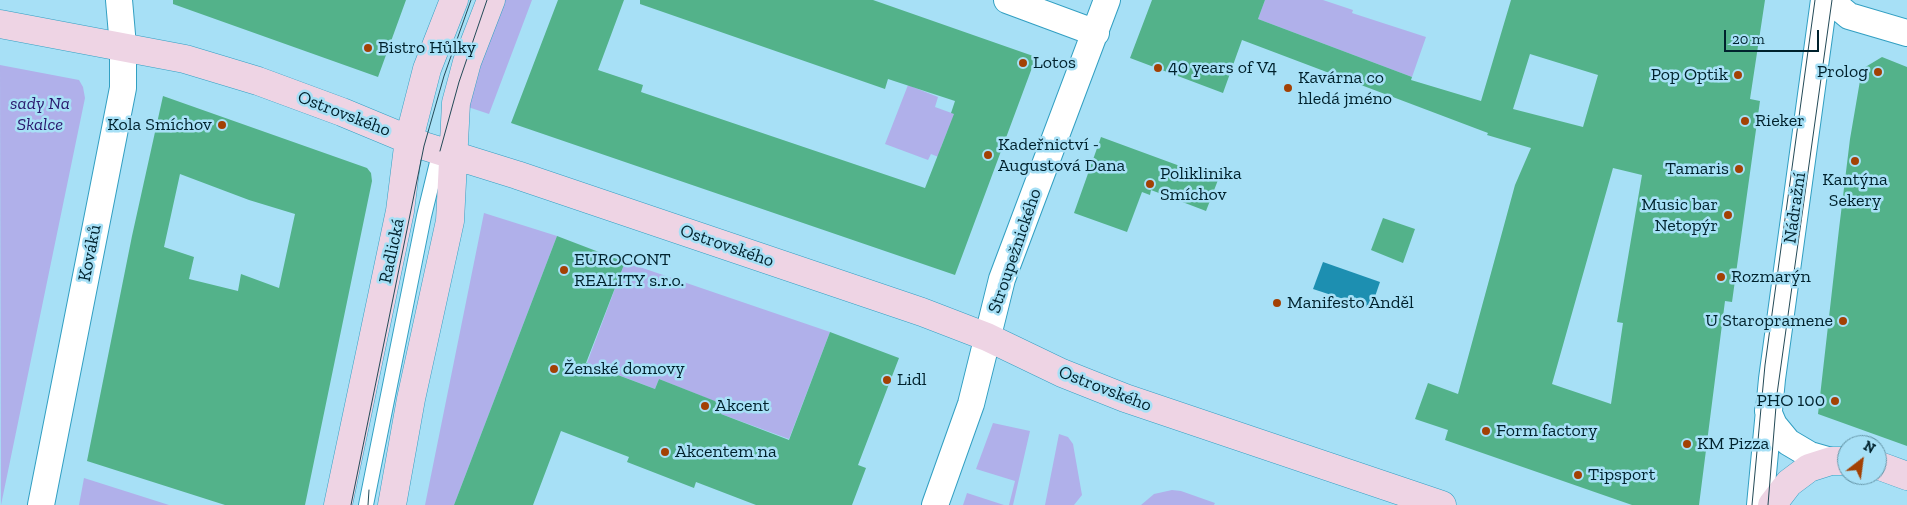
<!DOCTYPE html>
<meta charset="utf-8">
<style>
body{margin:0}
#map{position:relative;width:1907px;height:505px;overflow:hidden;background:#a7e0f6;font-family:"Zilla Slab",serif}
canvas{display:block}
.north{position:absolute;left:1837px;top:435px;width:50px;height:50px;box-sizing:border-box;background:#a7e0f6;border:1px solid #6494a6;border-radius:50%;rotate:30deg;font-size:14px;font-weight:700;line-height:20px;text-align:center;color:#00222d}
.north::after{content:'';display:block;margin:auto;width:18px;height:22px;background:#a34104;clip-path:polygon(50% 0,100% 100%,50% 72%,0 100%)}
.scale{position:absolute;left:1724px;top:30px;width:95px;height:22px;box-sizing:border-box;border:2px solid #00222d;border-top:0;padding-left:6px;font-size:15px;line-height:18px;white-space:nowrap;color:#00222d;-webkit-text-stroke:4px #a7e0f6;paint-order:stroke}
</style>
<div id="map">
<canvas width="1907" height="505"></canvas>
<div class="north">N</div>
<div class="scale">20 m</div>
</div>
<script>
const g = document.querySelector('canvas').getContext('2d');
g.lineJoin = 'round';
function fill(path, color) {
  g.fillStyle = color;
  g.fill(path, 'evenodd');
}
function toPath(rows) {
  const path = new Path2D();
  for (const r of rows) {
    path.moveTo(r[0], r[1]);
    for (let i = 2; i < r.length; i += 2) path.lineTo(r[i], r[i + 1]);
  }
  return path;
}
function strokePath(path, color, width, dash) {
  g.strokeStyle = color;
  g.lineWidth = width;
  g.lineCap = dash ? 'butt' : 'round';
  g.setLineDash(dash || []);
  g.stroke(path);
}
function label(font, color, halo, rows, align = 'center') {
  g.font = font + ' "Zilla Slab",serif';
  g.lineWidth = 5;
  g.setLineDash([]);
  g.textBaseline = 'middle';
  g.strokeStyle = halo;
  g.fillStyle = color;
  for (const [text, x, y, turn = 0] of rows) {
    g.save();
    g.translate(x, y);
    g.rotate((+turn || 0) * Math.PI / 180);
    g.textAlign = isNaN(turn) ? turn : align;
    if (halo) g.strokeText(text, 0, 0);
    g.fillText(text, 0, 0);
    g.restore();
  }
}
const green = toPath([
 [502,0,532,0,489,114,462,105],
 [1265,0,1323,0,1353,10,1352,13,1426,37,1412,77,1258,19],
 [0,65,79,80,83,87,85,98,1,505],
 [908,85,938,97,935,107,957,115,947,132,941,147,941,158,931,154,928,160,885,144],
 [484,213,557,236,454,505,425,505],
 [625,262,830,332,789,439,721,414,724,405,659,379,655,389,587,363],
 [993,423,1030,431,1013,505,1009,505,1015,481,976,469],
 [1059,434,1068,437,1073,444,1082,495,1074,505,1045,505],
 [84,478,169,505,79,505],
 [1172,490,1181,491,1215,503,1214,505,1141,505,1154,494],
 [967,493,1004,505,963,505]
]);
const water = toPath([
 [1323,262,1380,282,1371,308,1313,289]
]);
const building = toPath([
 [173,0,406,0,378,77,173,4],
 [558,0,624,0,598,70,643,85,641,92,925,188,954,114,951,113,955,101,888,79,885,89,640,4,640,0,873,0,1036,57,955,275,511,123],
 [1152,0,1265,0,1258,19,1412,77,1411,80,1481,101,1511,0,1765,0,1750,99,1760,101,1732,302,1725,301,1699,505,1632,505,1445,440,1448,430,1415,419,1428,383,1458,394,1515,185,1531,148,1487,135,1488,133,1242,40,1223,93,1130,58],
 [1530,54,1598,75,1583,127,1513,109],
 [1613,168,1642,175,1617,322,1623,323,1611,404,1552,384],
 [1882,57,1907,67,1907,446,1818,414,1839,229,1850,139,1862,69],
 [163,96,367,168,371,173,372,181,305,505,225,505,87,461,132,236],
 [180,174,249,200,295,214,279,288,241,274,238,291,189,279,194,257,164,247],
 [1101,137,1218,180,1206,211,1151,190,1150,195,1142,192,1127,232,1074,213],
 [1383,218,1415,229,1403,263,1371,250],
 [557,236,625,262,586,363,655,389,659,379,725,405,721,414,789,440,830,332,899,358,858,465,866,468,852,505,756,505,696,482,694,488,627,462,629,457,561,431,533,505,454,505]
]);
const lane = toPath([
 [366,505,424,216,441,146]
]);
const street = toPath([
 [1007,0,1096,33],
 [1830,0,1849,16,1907,33],
 [1768,411,1774,425,1788,442,1810,455,1831,461],
 [41,505,123,88,123,46,119,0],
 [935,505,971,404,1002,279,1107,0],
 [1760,505,1772,379,1824,0]
]);
const secondary = toPath([
 [0,24,185,59,258,81,342,112,424,146,517,175,922,312,987,337,1062,373,1125,398,1442,505],
 [1877,465,1907,476],
 [338,505,400,211,409,139,427,69,454,0],
 [392,505,411,399,450,221,456,103,467,62,491,0],
 [1772,505,1789,483,1809,468,1831,461,1847,461]
]);
const tram = toPath([
 [440,151,459,82,487,0],
 [351,505,424,146,444,76,471,0],
 [368,505,369,490],
 [1752,505,1765,365,1815,0],
 [1768,505,1777,394,1832,0]
]);
const markers = [
 [368,48,5,"#a34104"],
 [1023,63,5,"#a34104"],
 [1158,68,5,"#a34104"],
 [1878,72,5,"#a34104"],
 [1738,75,5,"#a34104"],
 [1288,88,5,"#a34104"],
 [1745,121,5,"#a34104"],
 [222,125,5,"#a34104"],
 [988,155,5,"#a34104"],
 [1855,161,5,"#a34104"],
 [1739,169,5,"#a34104"],
 [1150,184,5,"#a34104"],
 [1728,215,5,"#a34104"],
 [564,270,5,"#a34104"],
 [1721,277,5,"#a34104"],
 [1277,303,5,"#a34104"],
 [1843,321,5,"#a34104"],
 [554,369,5,"#a34104"],
 [887,380,5,"#a34104"],
 [1835,401,5,"#a34104"],
 [705,406,5,"#a34104"],
 [1486,431,5,"#a34104"],
 [1687,444,5,"#a34104"],
 [665,452,5,"#a34104"],
 [1578,475,5,"#a34104"]
];
const poiNames = [
 ["Bistro Hůlky",378,48],
 ["Lotos",1033,63],
 ["40 years of V4",1168,68],
 ["Prolog",1868,72,"right"],
 ["Pop Optik",1728,75,"right"],
 ["Kavárna co",1298,78],
 ["hledá jméno",1298,99],
 ["Rieker",1755,121],
 ["Kola Smíchov",212,125,"right"],
 ["Kadeřnictví -",998,145],
 ["Augustová Dana",998,166],
 ["Tamaris",1729,169,"right"],
 ["Poliklinika",1160,174],
 ["Smíchov",1160,195],
 ["Kantýna",1855,180,"center"],
 ["Sekery",1855,201,"center"],
 ["Music bar",1718,205,"right"],
 ["Netopýr",1718,226,"right"],
 ["EUROCONT",574,260],
 ["REALITY s.r.o.",574,281],
 ["Rozmarýn",1731,277],
 ["Manifesto Anděl",1287,303],
 ["U Staropramene",1833,321,"right"],
 ["Ženské domovy",564,369],
 ["Lidl",897,380],
 ["PHO 100",1825,401,"right"],
 ["Akcent",715,406],
 ["Form factory",1496,431],
 ["KM Pizza",1697,444],
 ["Akcentem na",675,452],
 ["Tipsport",1588,475]
];
const parkNames = [
 ["sady Na",40,104],
 ["Skalce",40,125]
];
const streetNames = [
 ["Ostrovského",344,114,21],
 ["Nádražní",1795,208,-82],
 ["Ostrovského",727,246,19],
 ["Radlická",392,251,-78],
 ["Stroupežnického",1015,251,-71],
 ["Kováků",90,253,-79],
 ["Ostrovského",1105,389,21]
];
fill(green, '#b0b0ea');
fill(water, '#1d8fb1');
fill(building, '#53b28a');
strokePath(lane, '#329fc2', 16);
strokePath(street, '#329fc2', 28);
strokePath(secondary, '#329fc2', 29);
strokePath(lane, '#fff', 14);
strokePath(street, '#fff', 26);
strokePath(secondary, '#eed4e4', 28);
strokePath(tram, '#234a57', 1);
for (const [x, y, r, color] of markers) {
  const dot = new Path2D();
  dot.arc(x, y, r, 0, 2 * Math.PI);
  g.fillStyle = color;
  g.fill(dot);
  strokePath(dot, '#a7e0f6', 2);
}
label('18px', '#00222d', '#a7e0f6', poiNames, 'left');
label('italic 18px', '#2a196d', '#a7e0f6', parkNames);
label('18px', '#00222d', '#a7e0f6', streetNames);
</script>
